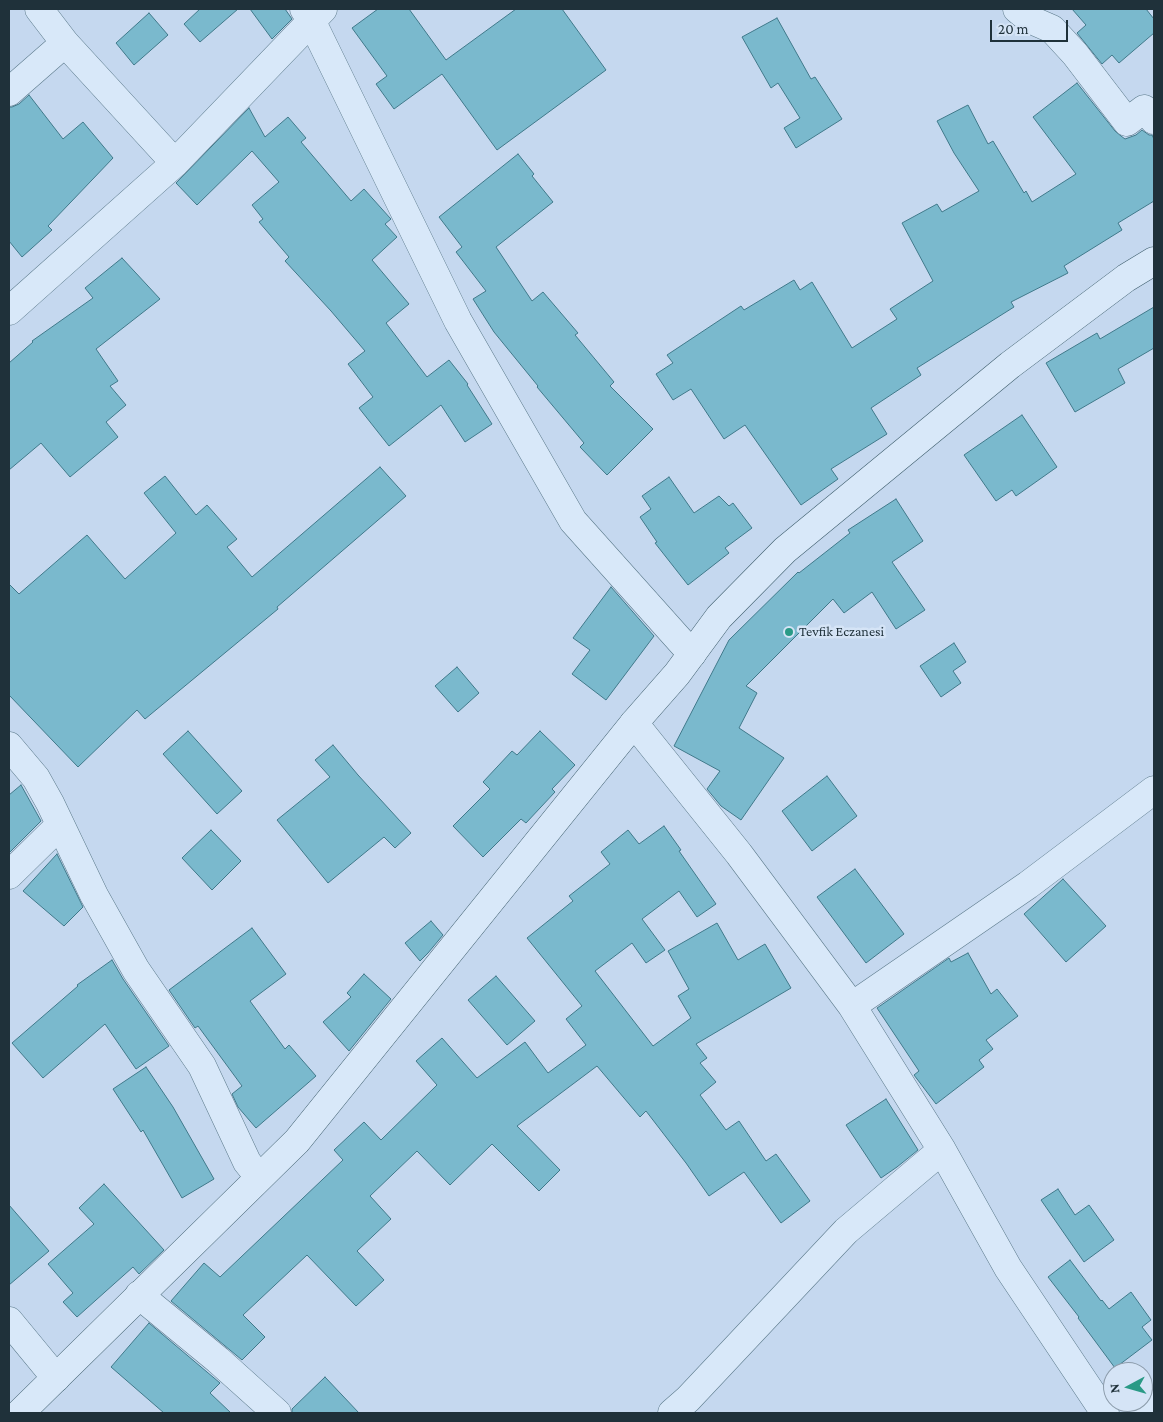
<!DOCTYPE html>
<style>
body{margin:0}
#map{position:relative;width:1163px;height:1422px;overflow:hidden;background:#c5d8ef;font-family:"Crimson Pro",serif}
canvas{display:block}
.frame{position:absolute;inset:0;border:10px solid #1f313a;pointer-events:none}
.north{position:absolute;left:1103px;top:1362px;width:50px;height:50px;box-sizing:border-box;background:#d5e4f6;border:1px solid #8c9cab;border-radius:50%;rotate:264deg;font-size:14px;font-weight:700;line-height:20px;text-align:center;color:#1f313a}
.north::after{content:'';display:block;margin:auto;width:18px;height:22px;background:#2a9a86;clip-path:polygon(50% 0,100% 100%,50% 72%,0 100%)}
.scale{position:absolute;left:990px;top:20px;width:78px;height:22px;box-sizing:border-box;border:2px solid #1f313a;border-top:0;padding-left:6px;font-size:15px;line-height:18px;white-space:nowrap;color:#1f313a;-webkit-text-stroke:4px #d5e4f6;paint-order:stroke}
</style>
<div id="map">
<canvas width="1163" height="1422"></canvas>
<div class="frame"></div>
<div class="north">N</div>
<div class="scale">20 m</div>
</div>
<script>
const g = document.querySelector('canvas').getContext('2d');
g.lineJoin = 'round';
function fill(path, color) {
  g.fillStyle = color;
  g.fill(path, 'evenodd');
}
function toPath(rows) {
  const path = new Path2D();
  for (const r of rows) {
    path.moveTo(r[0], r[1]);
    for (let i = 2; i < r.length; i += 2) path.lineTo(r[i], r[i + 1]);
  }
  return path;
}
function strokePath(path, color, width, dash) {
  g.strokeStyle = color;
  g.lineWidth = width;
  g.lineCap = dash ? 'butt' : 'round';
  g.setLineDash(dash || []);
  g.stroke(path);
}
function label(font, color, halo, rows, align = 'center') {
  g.font = font + ' "Crimson Pro",serif';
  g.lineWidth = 5;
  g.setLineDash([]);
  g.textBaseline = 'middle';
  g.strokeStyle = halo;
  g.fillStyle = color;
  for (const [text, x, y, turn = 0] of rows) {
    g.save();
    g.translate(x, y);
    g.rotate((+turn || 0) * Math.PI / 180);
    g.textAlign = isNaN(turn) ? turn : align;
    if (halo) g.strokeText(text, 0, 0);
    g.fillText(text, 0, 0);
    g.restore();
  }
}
const building = toPath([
 [200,9,238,9,200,42,184,24,200,9],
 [250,9,285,9,292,19,272,39,250,9],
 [378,9,409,9,446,60,516,9,562,9,606,70,497,150,442,74,394,109,376,84,387,76,352,28,378,9],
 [1072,9,1146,9,1154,19,1154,33,1119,63,1112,55,1102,64,1077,33,1086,25,1072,9],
 [149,13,168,35,134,65,116,43,149,13],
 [777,18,811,79,815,77,842,119,796,148,784,128,800,118,778,83,771,88,742,37,777,18],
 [1077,83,1115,131,1121,136,1125,139,1136,135,1142,130,1149,135,1152,135,1154,139,1154,201,1118,223,1122,230,1064,266,1068,273,1011,302,1014,307,917,368,921,375,871,408,887,434,831,469,838,479,801,505,745,425,724,439,691,389,673,400,656,374,673,363,667,355,741,306,744,310,794,280,800,290,812,282,852,348,897,319,890,309,933,281,902,223,937,204,942,212,979,191,954,153,937,121,968,105,988,144,993,141,1024,193,1026,191,1032,202,1076,174,1033,117,1077,83],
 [29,95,63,139,83,122,113,158,48,226,52,230,22,257,9,241,9,107,12,107,19,104,29,95],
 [249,108,265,137,288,117,306,138,301,142,351,201,364,189,390,218,391,219,385,224,397,237,372,260,409,304,386,323,427,377,449,360,468,384,467,385,492,424,465,442,441,405,389,446,359,408,373,397,348,364,365,351,331,311,285,261,289,257,259,222,263,219,252,205,279,182,252,151,197,205,176,183,249,108],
 [518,154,534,174,532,176,553,202,496,247,532,301,543,292,578,333,575,335,614,382,610,386,653,429,607,475,580,447,584,443,537,387,538,386,494,332,473,299,486,291,456,252,462,247,439,217,518,154],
 [122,258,160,299,96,349,118,381,110,386,126,405,106,422,118,437,70,477,41,443,9,470,9,363,33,342,32,341,93,298,85,288,122,258],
 [1154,307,1154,348,1118,369,1125,383,1075,412,1046,363,1097,333,1100,339,1154,307],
 [1022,415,1057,467,1016,496,1012,490,996,501,964,455,1022,415],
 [380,467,406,496,277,607,278,609,145,719,137,710,78,767,9,695,9,584,19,594,87,535,125,579,176,533,144,493,165,476,196,515,207,505,237,539,227,547,252,577,380,467],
 [669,477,694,513,719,496,729,506,733,503,752,528,725,548,729,553,688,585,655,543,657,542,640,517,651,509,642,496,669,477],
 [896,499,923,541,892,562,925,610,896,629,872,592,844,613,833,599,746,686,757,693,739,728,784,758,741,820,721,806,707,789,720,771,674,746,729,640,798,572,799,573,850,533,848,530,896,499],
 [611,587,654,636,606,700,572,674,590,650,573,638,611,587],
 [954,643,966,662,953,671,961,683,941,697,920,666,954,643],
 [457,667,479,693,458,712,435,686,457,667],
 [188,731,242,791,217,814,163,754,188,731],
 [540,731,575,765,552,789,555,792,526,823,521,819,483,857,453,826,490,789,483,782,512,751,517,755,540,731],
 [333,745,358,775,411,833,395,848,384,837,328,883,277,820,330,777,315,760,333,745],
 [827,776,857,816,812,851,782,811,827,776],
 [21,785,41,821,9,853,9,795,21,785],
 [664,826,681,850,679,851,716,904,697,917,679,891,642,919,665,950,646,963,632,943,595,971,653,1046,691,1018,678,996,689,989,668,951,717,923,738,960,765,944,791,988,696,1044,707,1058,700,1063,716,1082,700,1095,726,1130,739,1121,766,1161,776,1154,810,1201,781,1223,744,1172,709,1196,686,1163,646,1111,640,1117,597,1066,517,1126,560,1170,539,1191,492,1144,450,1185,417,1151,370,1196,391,1219,357,1251,384,1280,356,1306,307,1255,243,1315,265,1337,242,1360,171,1301,204,1263,220,1277,343,1160,334,1150,364,1122,381,1140,437,1085,416,1061,442,1038,477,1078,525,1042,548,1073,586,1045,566,1019,582,1006,527,938,573,901,569,896,610,864,601,852,628,830,639,844,664,826],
 [211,830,241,861,212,890,182,858,211,830],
 [57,854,83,907,64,926,23,891,57,854],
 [855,869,904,934,866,963,817,897,855,869],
 [1063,879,1106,926,1066,962,1024,914,1063,879],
 [431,921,443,935,428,953,420,961,405,943,431,921],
 [252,928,286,974,250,1001,285,1049,289,1045,316,1076,256,1128,238,1107,232,1094,242,1086,198,1026,195,1028,169,990,252,928],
 [968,953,991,994,997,989,1018,1016,986,1040,993,1049,979,1060,984,1067,936,1104,914,1075,919,1071,877,1008,949,958,951,962,968,953],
 [112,960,123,979,169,1046,136,1069,105,1024,43,1078,12,1043,78,986,77,985,112,960],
 [364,974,391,999,349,1051,323,1022,351,997,347,993,364,974],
 [496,976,535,1021,507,1045,468,1000,496,976],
 [146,1067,173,1107,214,1179,182,1198,143,1130,141,1132,113,1089,146,1067],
 [886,1099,918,1150,897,1167,881,1178,846,1125,886,1099],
 [104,1184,164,1250,139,1274,133,1267,77,1317,63,1302,73,1293,48,1264,94,1224,79,1208,104,1184],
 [1058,1189,1075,1215,1089,1205,1114,1240,1084,1262,1041,1200,1058,1189],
 [9,1205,49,1251,9,1285,9,1205],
 [1070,1260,1101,1301,1102,1300,1109,1309,1131,1292,1151,1320,1142,1327,1152,1340,1115,1368,1078,1318,1079,1317,1048,1277,1070,1260],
 [149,1323,220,1383,210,1393,231,1413,164,1413,111,1367,149,1323],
 [325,1377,359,1413,292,1413,292,1409,325,1377]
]);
const minor = toPath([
 [39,9,65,43,175,163],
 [304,9,311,20,458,321,573,521,692,654],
 [1017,9,1029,19,1052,29,1075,54,1127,122,1144,109,1154,120],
 [9,92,65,43],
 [9,311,175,163,323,9],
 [634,723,739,854,852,1006,942,1150,1008,1268,1105,1413],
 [9,746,36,778,50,803,94,895,136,970,202,1066,247,1162,259,1177],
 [9,875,60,825],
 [852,1006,1028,885,1154,790],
 [139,1295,218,1360,277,1413],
 [9,1321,56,1378],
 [672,1413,688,1399,846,1231,942,1150],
 [1144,1413,1154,1404]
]);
const secondary = toPath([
 [20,1413,297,1141,634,723,677,674,719,617,785,550,1010,365,1126,278,1154,261]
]);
const markers = [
 [789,632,5,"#2a9a86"]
];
const poiNames = [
 ["Tevfik Eczanesi",799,632]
];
fill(building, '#7ab9cd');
strokePath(building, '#40798a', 1);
strokePath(minor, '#5b798a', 29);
strokePath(secondary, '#3e5d6c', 29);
strokePath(minor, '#d8e8f9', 28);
strokePath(secondary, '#d8e8f9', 28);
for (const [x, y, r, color] of markers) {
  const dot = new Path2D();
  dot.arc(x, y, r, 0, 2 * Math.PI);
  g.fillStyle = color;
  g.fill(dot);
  strokePath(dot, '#d5e4f6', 2);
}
label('14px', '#1f313a', '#d5e4f6', poiNames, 'left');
</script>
